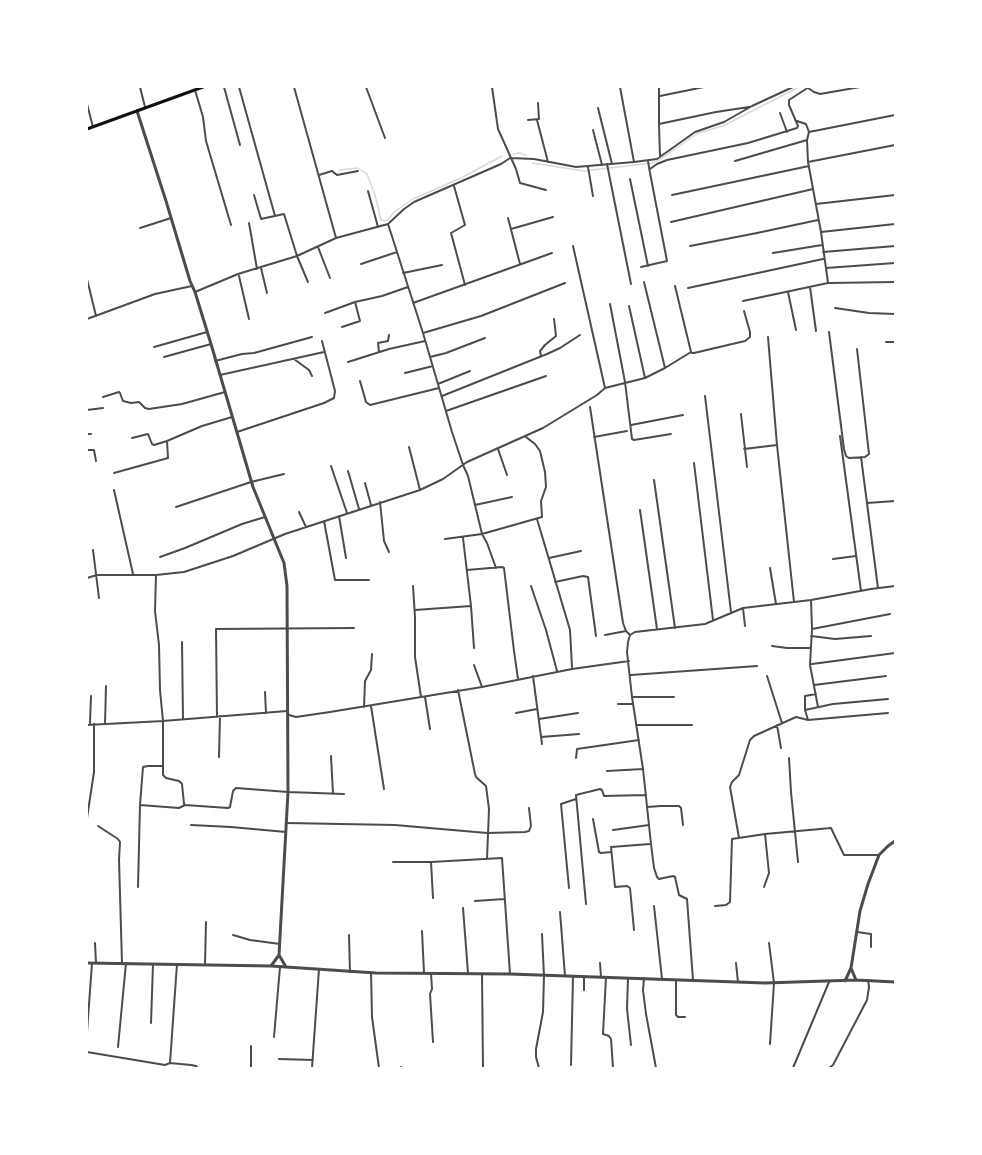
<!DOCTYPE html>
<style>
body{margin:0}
#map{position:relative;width:982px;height:1155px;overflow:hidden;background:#fff;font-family:"Source Sans 3",sans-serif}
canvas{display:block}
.frame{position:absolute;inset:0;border:88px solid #fff;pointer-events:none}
</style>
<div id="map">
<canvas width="982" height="1155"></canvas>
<div class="frame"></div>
</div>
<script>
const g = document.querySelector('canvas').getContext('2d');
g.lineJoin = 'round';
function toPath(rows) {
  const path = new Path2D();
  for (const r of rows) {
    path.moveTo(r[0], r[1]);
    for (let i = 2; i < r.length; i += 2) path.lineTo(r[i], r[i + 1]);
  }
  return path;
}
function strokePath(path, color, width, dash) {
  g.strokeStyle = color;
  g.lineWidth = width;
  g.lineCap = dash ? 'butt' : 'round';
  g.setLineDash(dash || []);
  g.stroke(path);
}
const stream = toPath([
 [513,154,519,153,526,155],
 [532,163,584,171,652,163,658,161,698,133,723,126,799,87],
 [339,170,358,168,367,174,375,195,381,220,385,221,388,220,394,212,413,199,461,178,502,156]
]);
const minor = toPath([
 [140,87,145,107],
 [224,87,240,145],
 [239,87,275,216],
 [294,87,336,238],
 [366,87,385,138],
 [492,87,498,129,516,169,520,183,546,190],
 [620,87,634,162],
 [659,87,659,124,660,157],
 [808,88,814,92,820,94,860,87],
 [195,90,203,117,206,141,231,225],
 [660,96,704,87],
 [87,104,93,127],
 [598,108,612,164],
 [780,113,787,132],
 [528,120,539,119,538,103],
 [537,120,548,162],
 [797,121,806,124,809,132,807,140,808,162,821,232,828,283],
 [659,124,716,112,749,107],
 [593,130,602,165],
 [809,132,895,115],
 [735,161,807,140],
 [808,162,895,145],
 [607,164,631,284],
 [588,167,593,196],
 [650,169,657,164,667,160,748,143,797,128,798,126,789,105,789,100,809,87],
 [319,175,332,171,337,175,358,171],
 [630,179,648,266],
 [454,186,465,225,451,233,465,285],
 [368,191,378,227],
 [254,195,261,219,284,214,297,256,308,282],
 [672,195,809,166],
 [816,204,895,195],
 [508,218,520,264],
 [671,222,813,189],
 [249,223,257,269],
 [388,224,423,333,452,432,463,465,468,476,482,534,487,543,496,568],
 [140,228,171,218],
 [511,229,553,217],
 [821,232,895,224],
 [573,246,605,388],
 [690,246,757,233,818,220],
 [318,247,330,278],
 [823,252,895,246],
 [773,253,822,245],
 [361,264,397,252],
 [641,267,667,261,650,173,648,161],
 [261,268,267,293],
 [826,268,895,263],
 [403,273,442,265],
 [239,276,249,319],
 [87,279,96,316],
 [644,282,665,368],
 [675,286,691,352],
 [810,287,816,331],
 [688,288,823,259],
 [195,292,238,274,297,256,336,238,388,224,404,209,414,202,501,164,510,158,534,159,576,167,634,162,657,159,695,132,724,122,752,106,793,87],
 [788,292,796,330],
 [743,301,828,283,895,282],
 [413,303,552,253],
 [610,304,625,382,632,439,634,440,671,434],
 [629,306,645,378],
 [835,308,869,313,895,314],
 [325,313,355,302,382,296,408,287],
 [87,319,155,294,192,286],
 [342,327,360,321,355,302],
 [829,332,844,449,846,456,849,458,865,457,869,454,857,349],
 [423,333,481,316,565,283],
 [768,337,777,445,794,602],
 [886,342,895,342],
 [154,347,207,332],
 [379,352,378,343,388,341,389,335],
 [691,352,692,353,694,353,745,341,750,337,750,332,744,311],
 [541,356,540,351,545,345,556,336,554,319],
 [164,357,211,344],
 [430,357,446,353,485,338],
 [294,359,309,370,312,376],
 [215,361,242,354,254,353,312,337],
 [348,362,389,349,425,341],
 [405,373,433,366],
 [220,375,324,352],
 [360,381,366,402,370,405,439,388],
 [438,384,470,371],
 [895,388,895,393],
 [442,396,547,354,560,348,580,335],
 [705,396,731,612],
 [103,397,119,392,120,393,123,401,131,403,139,402,145,408,149,409,182,404,225,392],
 [590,407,623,623,626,631,630,635],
 [87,410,103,408],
 [446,411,546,376],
 [741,414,747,467],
 [631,425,683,415],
 [237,432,324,403,334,398,335,391,322,341],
 [87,434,91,434],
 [840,436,861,591],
 [594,437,627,431],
 [132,438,148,434,152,444,154,445,167,441,202,426,232,417],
 [409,447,420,490],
 [498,449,507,475],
 [744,449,777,445],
 [87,450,94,450,96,461],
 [861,457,878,588],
 [694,463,713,620],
 [331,466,347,513],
 [348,471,359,509],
 [114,473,168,458,167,441],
 [654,480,675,628],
 [365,483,371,505],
 [114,490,133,574],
 [380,502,384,541,389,552],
 [867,503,895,501],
 [475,505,512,497],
 [176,507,251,482,284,474],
 [640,510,657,629],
 [299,512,306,527],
 [339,516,346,558],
 [537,519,570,630,572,667],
 [324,521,335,580,369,580],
 [463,538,471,606,474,648],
 [445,539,482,534,542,517,541,501,546,487,545,472,540,451,535,444,526,437],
 [93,550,99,598],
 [160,557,185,548,242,524,265,517],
 [549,558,581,551],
 [833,559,856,556],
 [770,568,776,604],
 [467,570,502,567,504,568,514,651,518,679],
 [156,575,155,611,159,645,160,690,163,721,163,775,166,778,179,781,182,784,184,804,185,805],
 [87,578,97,575,156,575,184,572,233,556,285,534,420,490,443,479,467,462,543,428,597,395,605,388,645,378,665,368,691,352],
 [555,582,583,576,588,577,596,636],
 [413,586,415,617,415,657,421,697],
 [531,586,546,630,557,671],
 [811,600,812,629,810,665,818,707],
 [743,608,745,626],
 [415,610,471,606],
 [812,629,890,614],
 [605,635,626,631],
 [811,636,835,639,871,636],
 [182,642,183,719],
 [772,646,787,648,810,648],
 [812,664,895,653],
 [474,665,482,687],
 [631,675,757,666],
 [533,676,542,744],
 [767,676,782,723],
 [814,685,886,676],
 [458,690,475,774,476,777,486,786,489,809,487,859],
 [265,692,266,713],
 [425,697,430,729],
 [632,697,674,697],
 [618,704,633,704],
 [371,706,384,789],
 [364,707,365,681,371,670,372,654],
 [805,710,833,704,888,699],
 [516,713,537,709],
 [289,715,296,717,330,712,482,687,572,669,629,661],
 [217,716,216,629,354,628],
 [539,719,578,713],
 [808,720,805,710,805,696,816,694],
 [90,723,91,696],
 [105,724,106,686],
 [87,725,163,721,287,711],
 [636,725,692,725],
 [777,725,781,748],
 [541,737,579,734],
 [331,756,333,794],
 [219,757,220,716],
 [576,758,577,749,639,740],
 [789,758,791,792,798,862],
 [607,771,643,769],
 [140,805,179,808,185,805,228,808,230,807,233,791,236,788,288,792,344,794],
 [647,807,661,806,679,806,681,808,683,825],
 [87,818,94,772,94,724],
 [593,819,599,852,601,853,611,852],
 [287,823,395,825,487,833,525,832,529,831,531,826,529,808],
 [191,825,231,827,286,832],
 [98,826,118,839,120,842,119,860,122,963],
 [613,830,649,825],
 [739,838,730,787,732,782,739,775,750,740,754,736,796,717,808,720,888,713],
 [393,862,431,862,502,858,510,974],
 [431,862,433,898],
 [138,887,140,805,143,767,148,766,163,766],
 [764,887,769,873,765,834],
 [569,888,561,804,576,799],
 [475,901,504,899],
 [586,904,576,795,600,789,602,790,604,796,646,795],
 [654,906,662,979],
 [715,906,726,905,730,902,732,839,765,834,831,828,844,855,879,855],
 [463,908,468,973],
 [560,912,565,976],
 [634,930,630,888,627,886,615,887,611,847,650,844],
 [422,931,424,973],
 [857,932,871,934,871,947],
 [233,935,250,940,280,944],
 [349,935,350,972],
 [95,943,96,963],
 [769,943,774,983,770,1044],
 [600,963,601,977],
 [736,963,738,982],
 [205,965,206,922],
 [371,972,372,1017,379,1068],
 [431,973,432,989,430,994,433,1042],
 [482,974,483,1068],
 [606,977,603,1034,609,1036,611,1039,613,1068],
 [628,978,627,1009,631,1045],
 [644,978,643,990,646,1014,656,1068],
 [676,980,676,1015,678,1017,685,1017],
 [693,980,687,899,679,895,675,877,673,876,659,879,657,877,654,868,651,844,643,769,632,697,627,652,628,642,630,635,635,632,705,624,743,608,811,600,871,589,895,586],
 [584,990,584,976],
 [151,1023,153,964],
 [87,1032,92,963],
 [274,1037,280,967],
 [251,1046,251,1068],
 [118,1047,126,963],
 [87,1052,165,1065,170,1063,191,1065,196,1066,198,1068],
 [279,1059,313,1060],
 [170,1063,177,964],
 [571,1065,573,976],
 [401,1067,401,1068],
 [312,1068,319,969],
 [539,1068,536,1057,536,1049,543,1012,544,976,542,934],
 [793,1068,829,982],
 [829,1068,833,1065,867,1000,869,987,868,980]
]);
const tertiary = toPath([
 [137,111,166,201,190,281,195,292,211,344,253,487,284,563,287,586,288,792,279,955,286,967],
 [87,963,271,966,376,973,510,974,765,983,856,980,895,982],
 [271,966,279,955],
 [851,968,856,980],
 [845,981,851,968,860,911,868,884,879,855,888,846,895,841]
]);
const secondary = toPath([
 [87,129,203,87]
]);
strokePath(stream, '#d9d9d9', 1.5);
strokePath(minor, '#4c4c4c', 2);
strokePath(tertiary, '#4c4c4c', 3);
strokePath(secondary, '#111', 3);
</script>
